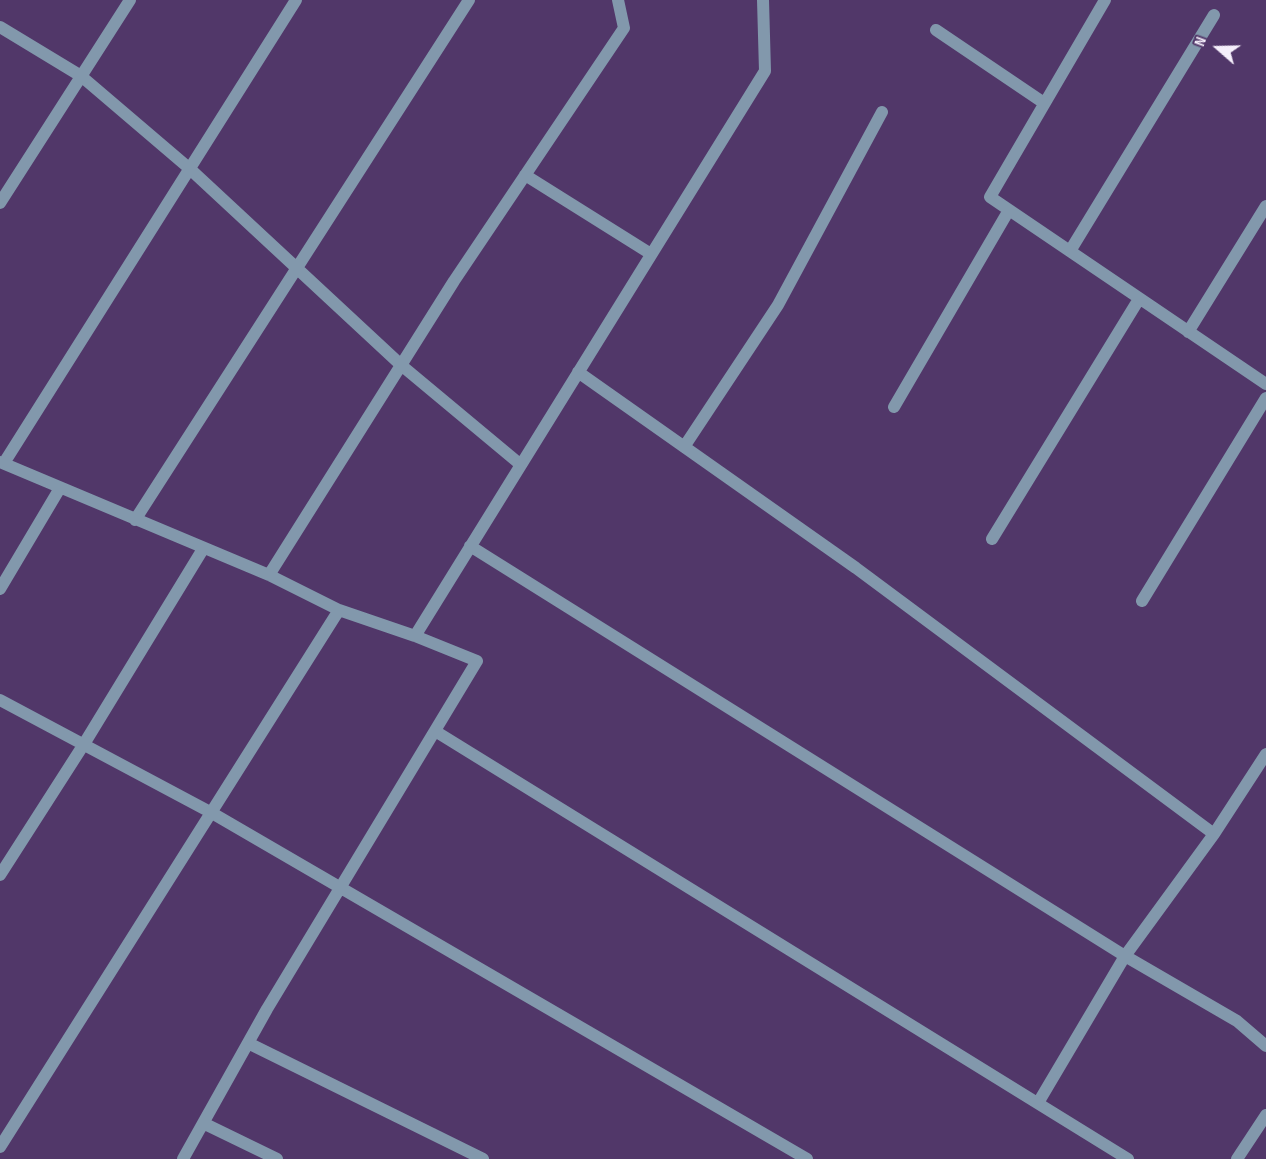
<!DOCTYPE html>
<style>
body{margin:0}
#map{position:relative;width:1266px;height:1159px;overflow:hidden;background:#513769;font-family:"Sofia Sans Condensed",sans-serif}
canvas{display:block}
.north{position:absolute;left:1188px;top:18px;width:60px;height:60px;-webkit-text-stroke:4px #513769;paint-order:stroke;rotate:290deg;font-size:16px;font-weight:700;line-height:24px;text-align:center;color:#f5effb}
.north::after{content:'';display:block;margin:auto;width:21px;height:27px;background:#f5effb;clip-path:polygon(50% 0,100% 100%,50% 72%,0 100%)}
</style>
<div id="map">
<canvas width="1266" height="1159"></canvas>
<div class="north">N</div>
</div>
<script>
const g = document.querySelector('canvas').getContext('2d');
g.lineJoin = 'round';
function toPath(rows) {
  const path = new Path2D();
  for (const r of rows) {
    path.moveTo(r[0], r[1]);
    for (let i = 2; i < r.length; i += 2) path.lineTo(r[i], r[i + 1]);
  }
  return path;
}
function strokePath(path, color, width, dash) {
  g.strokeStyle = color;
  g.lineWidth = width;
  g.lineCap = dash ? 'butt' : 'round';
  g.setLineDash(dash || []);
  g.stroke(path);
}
const street = toPath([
 [1105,0,990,197,1266,384],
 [0,27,81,76,190,169,401,365,521,465],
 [936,30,1044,103],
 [525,175,651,254],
 [0,203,130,0],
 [1070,251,1214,15],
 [1188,332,1266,206],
 [578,372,856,568,1214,834,1266,754],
 [894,407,1009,210],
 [684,447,778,305,882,112],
 [0,462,269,575,339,610,415,636,477,661,267,1009,183,1159],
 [4,463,296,0],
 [135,520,469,0],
 [992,539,1139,299],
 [470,546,1125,956,1237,1021,1266,1046],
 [269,575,454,281,624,28,618,0],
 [0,589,60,488],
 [1142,601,1266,398],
 [415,636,765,71,763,0],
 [0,700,212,813,807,1159],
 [435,731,1128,1159],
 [0,875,84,744,203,549],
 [248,1043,483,1159],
 [1038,1103,1125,956,1214,834],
 [203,1123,277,1159],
 [0,1147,339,610],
 [1237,1159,1266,1115]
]);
strokePath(street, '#8298ac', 12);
</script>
